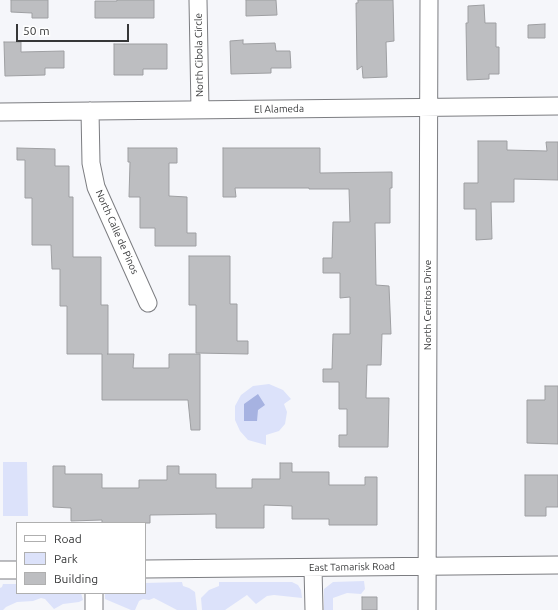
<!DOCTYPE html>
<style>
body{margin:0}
#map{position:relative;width:558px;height:610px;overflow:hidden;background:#f5f6fa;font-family:Ubuntu,sans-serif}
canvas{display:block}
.legend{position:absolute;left:16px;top:522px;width:130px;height:72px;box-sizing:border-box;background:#fff;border:1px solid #afafaf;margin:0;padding:5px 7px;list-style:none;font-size:12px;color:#363738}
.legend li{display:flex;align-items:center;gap:8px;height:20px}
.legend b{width:20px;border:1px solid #afafaf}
.scale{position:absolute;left:16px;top:24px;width:113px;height:18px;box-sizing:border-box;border:2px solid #363738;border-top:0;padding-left:5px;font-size:12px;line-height:14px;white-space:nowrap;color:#363738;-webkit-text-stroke:3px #fff;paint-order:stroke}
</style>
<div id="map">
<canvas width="558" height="610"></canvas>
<ul class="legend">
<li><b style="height:5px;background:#fff"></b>Road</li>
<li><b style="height:11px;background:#dce2fa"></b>Park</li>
<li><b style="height:11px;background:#bdbec1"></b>Building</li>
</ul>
<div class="scale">50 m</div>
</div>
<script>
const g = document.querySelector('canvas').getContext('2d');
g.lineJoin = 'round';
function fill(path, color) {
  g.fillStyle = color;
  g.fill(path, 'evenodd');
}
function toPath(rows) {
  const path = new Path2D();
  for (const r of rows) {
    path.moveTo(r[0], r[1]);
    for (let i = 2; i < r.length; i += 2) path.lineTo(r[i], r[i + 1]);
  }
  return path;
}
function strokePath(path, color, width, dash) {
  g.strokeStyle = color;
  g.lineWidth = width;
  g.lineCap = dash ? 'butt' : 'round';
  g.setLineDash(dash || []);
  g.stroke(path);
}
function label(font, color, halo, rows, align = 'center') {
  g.font = font + ' Ubuntu,sans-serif';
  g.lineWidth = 3;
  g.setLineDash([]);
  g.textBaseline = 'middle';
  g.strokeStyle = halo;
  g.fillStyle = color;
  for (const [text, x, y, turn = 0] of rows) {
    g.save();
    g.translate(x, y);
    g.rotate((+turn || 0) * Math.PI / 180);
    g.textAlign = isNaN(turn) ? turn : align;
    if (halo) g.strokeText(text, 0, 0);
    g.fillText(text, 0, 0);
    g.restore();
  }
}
const green = toPath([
 [269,384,283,390,291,399,284,404,287,412,285,424,279,431,266,435,266,445,248,440,240,431,235,420,235,406,241,395,253,386],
 [3,462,27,462,28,516,3,516],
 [364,581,365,589,361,594,347,593,333,598,333,610,324,610,324,589,333,582],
 [182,582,183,586,189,588,195,592,197,610,177,610,154,598,149,600,143,599,139,601,135,610,131,610,105,599,105,593,145,593,145,583],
 [219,582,292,582,298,585,301,590,302,598,274,595,267,596,256,604,247,595,225,610,202,610,201,598,209,590,219,586],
 [3,584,17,584,17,593,81,593,83,600,79,602,63,604,54,609,45,599,41,598,33,601,17,602,6,607,3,610,0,610,0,588,2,587]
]);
const water = toPath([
 [258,394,265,405,258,410,257,421,244,421,244,404]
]);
const building = toPath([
 [11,0,48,0,48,18,32,18,32,13,11,12,11,0],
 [117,0,154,0,154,18,95,18,95,1,117,1,117,0],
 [246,0,276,0,277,15,246,16,246,0],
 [358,0,393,0,394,41,386,42,387,77,363,78,362,66,357,70,356,3,358,3,358,0],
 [484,5,485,23,496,23,496,47,499,47,499,74,489,74,489,79,467,80,466,23,468,23,468,6,484,5],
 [545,24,545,38,528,38,528,25,545,24],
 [243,40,243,44,275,43,276,51,290,51,291,68,271,68,271,73,231,74,230,41,243,40],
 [4,42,21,42,21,52,64,51,64,68,45,68,45,75,5,76,4,42],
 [114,44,167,44,167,69,143,69,143,75,114,75,114,44],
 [478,141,507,141,507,150,547,151,546,142,558,142,558,180,514,179,514,202,491,202,492,239,476,240,476,209,464,209,464,183,478,183,478,141],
 [17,148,55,149,55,166,69,166,69,197,73,197,73,257,101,257,101,305,108,305,108,354,107,354,134,354,133,368,169,368,169,354,200,354,200,430,191,430,188,400,102,400,102,354,67,354,67,306,60,306,60,269,52,269,51,245,32,245,32,198,25,198,25,160,17,160,17,148],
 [128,148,177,148,177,163,169,163,169,196,187,197,187,233,196,233,196,246,155,246,155,228,140,228,140,197,129,197,130,162,128,162,128,148],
 [223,148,320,148,320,173,392,172,392,188,390,188,390,223,375,223,376,285,389,286,391,334,382,334,381,365,367,365,366,398,389,398,388,447,339,447,339,435,347,435,347,409,339,409,339,382,323,382,323,369,332,369,333,334,350,334,350,297,340,298,340,273,323,273,323,258,332,258,333,222,350,222,349,189,309,189,309,188,235,188,236,197,223,197,223,148],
 [189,256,230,256,230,304,237,304,237,341,248,341,248,354,196,353,196,305,189,305,189,256],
 [545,386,558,386,558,444,527,443,527,400,545,400,545,386],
 [280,463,292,463,292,472,329,472,329,485,365,485,365,477,377,477,377,525,329,525,329,519,292,519,292,506,264,505,264,528,216,528,216,514,150,515,150,523,102,523,102,520,71,521,71,508,53,507,53,466,65,466,65,474,102,474,102,488,139,488,139,480,167,480,167,466,179,466,179,474,216,474,216,488,252,488,252,479,280,479,280,463],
 [525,475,558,475,558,507,546,507,546,516,525,516,525,475],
 [362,597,377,597,377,610,362,610,362,597]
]);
const minor = toPath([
 [198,0,200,110],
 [90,111,91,163,96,187,148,303],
 [0,112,558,106],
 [313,568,314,610],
 [145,569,558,565],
 [0,570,17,570],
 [94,593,94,610],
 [427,610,429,0]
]);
const streetNames = [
 ["North Cibola Circle",199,55,-91],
 ["El Alameda",279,109,-1],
 ["North Calle de Pinos",117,232,66],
 ["North Cerritos Drive",428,305,-90],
 ["East Tamarisk Road",352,567,-1]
];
fill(green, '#dce2fa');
fill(water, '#a6b2e1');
fill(building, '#bdbec1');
strokePath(building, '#9e9fa2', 1);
strokePath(minor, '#7c7d81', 19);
strokePath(minor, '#fff', 17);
label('10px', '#363738', '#fff', streetNames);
</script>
